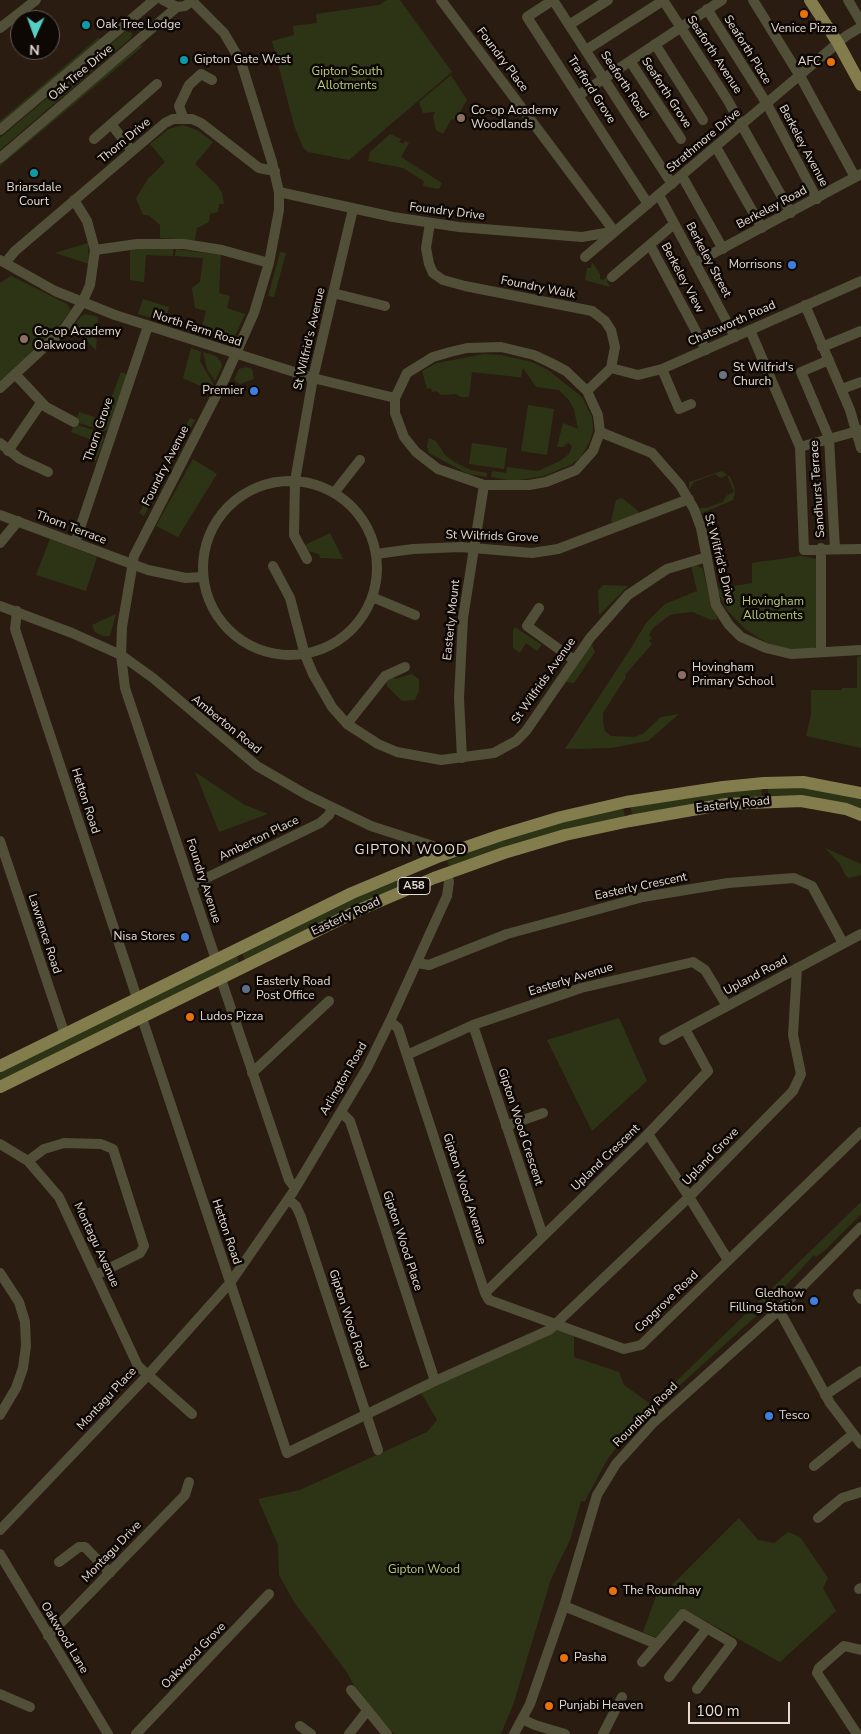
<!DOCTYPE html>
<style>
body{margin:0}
#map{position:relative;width:861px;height:1734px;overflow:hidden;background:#2a1c11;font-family:"Nunito Sans",sans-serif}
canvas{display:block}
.north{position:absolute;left:10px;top:10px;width:50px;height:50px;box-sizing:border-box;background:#0e0804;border:1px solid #645c57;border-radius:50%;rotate:182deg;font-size:14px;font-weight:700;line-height:20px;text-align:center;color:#e5dbd4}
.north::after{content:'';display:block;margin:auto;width:18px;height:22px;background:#57cec2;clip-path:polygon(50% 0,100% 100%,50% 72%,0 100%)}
.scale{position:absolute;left:688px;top:1702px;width:102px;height:22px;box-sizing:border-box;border:2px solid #e5dbd4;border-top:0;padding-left:6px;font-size:15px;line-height:18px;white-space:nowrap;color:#e5dbd4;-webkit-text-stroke:4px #0e0804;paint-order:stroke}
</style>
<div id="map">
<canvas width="861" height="1734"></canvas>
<div class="north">N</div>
<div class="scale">100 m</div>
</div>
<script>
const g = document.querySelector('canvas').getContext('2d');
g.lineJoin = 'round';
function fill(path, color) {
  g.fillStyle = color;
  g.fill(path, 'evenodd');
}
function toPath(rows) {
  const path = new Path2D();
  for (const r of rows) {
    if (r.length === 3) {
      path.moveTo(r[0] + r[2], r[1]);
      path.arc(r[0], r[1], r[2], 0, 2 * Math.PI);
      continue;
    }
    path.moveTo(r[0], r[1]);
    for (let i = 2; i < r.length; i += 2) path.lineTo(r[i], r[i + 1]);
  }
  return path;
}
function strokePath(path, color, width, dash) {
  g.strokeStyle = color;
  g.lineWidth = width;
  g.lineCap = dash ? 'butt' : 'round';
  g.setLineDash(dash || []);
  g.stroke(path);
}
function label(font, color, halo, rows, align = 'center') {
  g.font = font + ' "Nunito Sans",sans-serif';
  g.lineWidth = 5;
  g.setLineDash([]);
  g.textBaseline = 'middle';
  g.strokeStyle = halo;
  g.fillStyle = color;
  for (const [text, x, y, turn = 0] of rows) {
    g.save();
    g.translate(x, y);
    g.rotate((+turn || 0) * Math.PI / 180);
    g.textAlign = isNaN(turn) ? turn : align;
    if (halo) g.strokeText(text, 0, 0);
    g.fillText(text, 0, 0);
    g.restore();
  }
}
const green = toPath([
 [387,0,400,0,452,72,349,160,308,152,303,148,294,125,272,41,294,35,293,26,317,23,316,14,379,5],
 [126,31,132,33,131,38,0,150,0,138],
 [99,37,100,40,0,127,0,121],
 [140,45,142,47,0,166,0,161],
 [451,75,467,100,456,119,451,120,443,134,436,130,433,117,435,112,423,113,419,102],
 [183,125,197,130,213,142,195,164,218,186,222,193,224,204,219,204,218,212,210,214,209,222,197,228,195,240,160,238,160,225,148,215,143,215,136,198,148,179,165,162,150,144,169,129],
 [390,134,401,139,399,142,403,144,405,141,409,143,401,157,442,183,439,189,423,186,424,181,403,168,368,161,370,152],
 [88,243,89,264,55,253],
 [173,248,173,256,146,255,144,282,130,280,130,249],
 [176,249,221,255,219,293,230,296,227,308,245,314,233,340,224,342,200,334,206,311,195,308,192,288,200,282,203,258,175,256],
 [280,252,286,253,274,297,268,296],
 [592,262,600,274,600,279,603,280,608,275,607,281,610,287,585,280,587,268,591,268],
 [11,276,67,304,71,310,59,326,35,351,0,381,0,283],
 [143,299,169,307,165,322,138,314],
 [86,314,98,317,96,350,73,327,81,316],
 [191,348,201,352,200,361,214,385,211,391,183,378],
 [203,352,216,356,221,362,222,367,215,381,207,369],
 [484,354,501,355,532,362,548,370,582,397,592,417,593,430,590,441,581,457,572,464,544,476,513,481,491,477,492,471,506,473,507,467,538,471,560,461,569,454,572,446,568,443,563,447,557,447,563,423,578,429,574,409,568,399,559,390,536,387,523,368,521,377,517,377,472,372,469,397,461,397,456,394,441,395,436,391,432,392,431,388,427,389,422,371,437,363],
 [246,367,252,369,254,379,240,384,234,380,239,369],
 [121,372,128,375,108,429,104,431,79,423,77,418,79,412,103,420],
 [528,405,554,409,547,455,521,451],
 [190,418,195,420,144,516,139,513],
 [78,425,102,433,104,439,96,461,89,459,95,441,71,432,73,427],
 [429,438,436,441,445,455,456,463,471,470,487,473,487,477,468,474,429,453,427,446],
 [472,443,507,448,504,469,469,464],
 [193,459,217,474,178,537,156,526],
 [722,471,730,477,734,486,735,493,733,500,700,514,699,510,701,508,706,508,723,502,726,496,734,492,727,475,721,478,715,474,694,482,689,490,689,482],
 [622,498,638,511,638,514,613,523,611,521,616,500],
 [330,533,343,559,320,558,319,554,309,551,305,545],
 [50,539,97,557,86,591,36,575],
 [801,556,817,559,819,646,808,650,789,649,767,643,745,629,727,610,716,589,752,583,752,563],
 [696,565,703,569,707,587,718,619,711,620,693,612,682,613,670,615,653,628,649,635,652,638,649,641,652,644,625,675,626,677,603,713,603,723,605,731,611,736,635,737,644,733,661,717,679,714,648,741,611,748,565,749,631,648,646,623,665,604,697,591,691,566],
 [604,585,628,586,599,615,598,590],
 [116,614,110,636,103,636,95,632,92,625],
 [515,627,542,645,537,651,526,643,520,653,517,651,513,647,513,630],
 [592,645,595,652,574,683,566,682,565,679,588,646],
 [861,656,861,748,806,736,811,715,811,690,842,690,842,688,857,688,857,657],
 [412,674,419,679,419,691,415,700,402,701,387,686,386,681,391,675,395,679],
 [195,772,245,805,268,814,219,832],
 [807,787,861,798,861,809,768,795,768,788],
 [761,788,762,797,632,815,631,808,633,806],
 [623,808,625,816,449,866,447,861,539,827],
 [825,848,861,864,861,875,849,878,846,876,839,863],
 [399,877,411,882,246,962,241,952],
 [236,954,240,965,0,1083,0,1071],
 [619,1018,647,1081,592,1131,547,1040],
 [861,1202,861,1214,824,1251,816,1257,814,1255,778,1294,767,1293],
 [762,1298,776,1298,647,1415,619,1444,607,1460,585,1501,581,1501,570,1540,551,1579,514,1702,501,1734,394,1734,359,1694,346,1671,294,1602,279,1575,278,1545,258,1499,300,1490,427,1432,437,1420,419,1389,554,1324,574,1331,574,1357,619,1372,624,1385,652,1405],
 [739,1518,758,1540,774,1543,788,1532,800,1537,828,1578,823,1588,836,1611,780,1662,682,1608,657,1638,643,1632,658,1591,665,1592]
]);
const minor = toPath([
 [163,0,177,7,185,6,193,0],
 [441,0,614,231],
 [553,0,527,17,648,204],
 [553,0,672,184],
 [663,0,727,99,791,213],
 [753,0,800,76,855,177],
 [848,0,861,22],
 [192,1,224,33,241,62,272,162,279,192,279,210,269,263,254,313,225,378,134,556,122,627,121,655,125,688,216,960],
 [707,9,767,104,817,199],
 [569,25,608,0],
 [0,28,36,0],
 [655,44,703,120],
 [586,50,664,0],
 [630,61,681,139],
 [579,95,722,0],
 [183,117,179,106,189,85,201,74,212,80],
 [111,124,132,151],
 [0,130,154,0],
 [94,139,157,84],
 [716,147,762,228],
 [0,158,177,7],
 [682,176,723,249],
 [279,192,393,217,459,227,582,237,611,232],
 [659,195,735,337],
 [430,223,426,248,429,264,433,273,443,280,465,286,592,311,605,321,611,330,615,347,611,368,587,391],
 [650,245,706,350],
 [95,250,137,244,184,244,222,250,269,263],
 [585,257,846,36,861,27],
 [0,260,55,291,115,315,313,378,395,398],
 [5,263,15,251,165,123,173,119,192,119,201,123,259,168,275,171],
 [695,263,861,174],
 [612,277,674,224],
 [333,293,385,306],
 [805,305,850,410,861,448],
 [750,330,800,447,804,550,861,549],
 [501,347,534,355,551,363,566,371,587,391,598,415,600,432,593,451,576,470,546,482,529,485,484,485,438,469,416,452,404,437,395,413,395,398,407,373,433,357,450,352,467,348,501,347],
 [822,347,861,331],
 [829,360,801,372,829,438,835,549],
 [611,368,638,375,662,369,861,281],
 [662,369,679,409,691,404],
 [15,374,46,407,74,422],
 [0,388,64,329,82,303,90,285,95,250,87,221,74,200],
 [842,389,861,382],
 [600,432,652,453,680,485,694,509,701,528,716,605,729,625,741,637,766,648,791,654,861,650],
 [0,443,20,459,48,472],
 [800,447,861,430],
 [8,451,41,403],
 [296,475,313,378,353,209],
 [290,568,87],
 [295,481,294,535,307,559],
 [334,493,360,460],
 [0,515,148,570,186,578,202,577],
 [0,543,18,521],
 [75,543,148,326],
 [821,548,821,652],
 [376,554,413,549,461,547,532,553,558,549,689,499],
 [273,566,290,598,305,655,313,674,332,707,347,724,378,744,397,752,441,760,494,753,516,741,526,731,590,638,628,595,667,569,707,557],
 [372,597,415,615],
 [0,606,72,633,121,655,153,678,257,766,307,795,371,826,433,846,440,856],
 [539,608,527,626,574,660],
 [17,611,15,629,137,998],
 [347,724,385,676,405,667],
 [462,758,459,698,463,618,484,485],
 [0,841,65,1035],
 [192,885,320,823,329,815,332,808],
 [418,963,429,965,507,934,643,897,728,883,794,878,812,886,843,943],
 [221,979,289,1180,295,1188],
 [142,1018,287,1453,435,1381,549,1330,689,1197,793,1091,801,1074,793,1035,797,968],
 [390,1021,398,1028,485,1293,489,1300,624,1349,641,1345,861,1132],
 [473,1025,543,1236],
 [664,1040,861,934],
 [407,1055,473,1025,581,988,693,962,705,970,727,1006],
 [252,1073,329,1001],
 [341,1112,350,1121,435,1381],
 [506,1126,543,1113],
 [648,1134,689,1197,728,1260],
 [0,1144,28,1161,59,1197,138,1366,192,1414],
 [28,1161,44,1149,64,1143,101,1144,113,1149,144,1246,140,1253,96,1275],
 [288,1199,296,1206,301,1217,378,1450],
 [0,1273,19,1302,25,1322,26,1346,23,1368,16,1388,0,1415],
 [485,1293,648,1134,708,1071,685,1029],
 [858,1294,861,1299],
 [779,1310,830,1403,861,1444],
 [825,1395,861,1371],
 [814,1466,853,1434],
 [818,1518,842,1498,861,1492],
 [0,1530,147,1376,230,1283,293,1192,367,1068,390,1021,447,896,449,882,447,874],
 [0,1554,108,1734],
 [59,1562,79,1547,85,1547,110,1573],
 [859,1589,861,1588],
 [564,1606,657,1644],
 [48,1636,185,1495,189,1482],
 [642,1662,683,1614,732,1643,697,1689],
 [669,1677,707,1628],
 [351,1690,387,1734],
 [0,1694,30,1707],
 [522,1719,535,1725,565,1734],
 [300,1726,311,1734],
 [136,1734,269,1594],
 [349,1734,367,1711],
 [514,1734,530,1704,564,1606,597,1495,616,1464,653,1423,779,1310,861,1227],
 [603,1734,622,1697],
 [857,1734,817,1673,819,1668,844,1646,861,1650]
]);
const major = toPath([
 [810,0,838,43,861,85],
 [0,1066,352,893,440,856,501,835,561,817,626,802,723,787,764,783,803,782,861,793],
 [0,1087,359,910,434,878,504,853,565,835,630,821,726,804,801,801,846,809,861,815]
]);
const markers = [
 [804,14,5,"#e8710a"],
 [86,25,5,"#0f9aa8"],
 [184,60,5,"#0f9aa8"],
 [831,62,5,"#e8710a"],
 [461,118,5,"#8d6e63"],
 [34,173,5,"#0f9aa8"],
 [792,265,5,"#3f7fe0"],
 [24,339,5,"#8d6e63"],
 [723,375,5,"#6b7280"],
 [254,391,5,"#3f7fe0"],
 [682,675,5,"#8d6e63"],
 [185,937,5,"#3f7fe0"],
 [246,989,5,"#5c6f8a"],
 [190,1017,5,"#e8710a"],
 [814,1301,5,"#3f7fe0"],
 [769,1416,5,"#3f7fe0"],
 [613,1591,5,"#e8710a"],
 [564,1658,5,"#e8710a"],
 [549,1706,5,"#e8710a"]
];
const shields = [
 [414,886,32]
];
const shieldNames = [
 ["A58",414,886]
];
const poiNames = [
 ["Oak Tree Lodge",96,25],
 ["Venice Pizza",804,29,"center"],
 ["Gipton Gate West",194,60],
 ["AFC",821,62,"right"],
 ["Co-op Academy",471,111],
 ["Woodlands",471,125],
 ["Briarsdale",34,188,"center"],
 ["Court",34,202,"center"],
 ["Morrisons",782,265,"right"],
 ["Co-op Academy",34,332],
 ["Oakwood",34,346],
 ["St Wilfrid's",733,368],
 ["Church",733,382],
 ["Premier",244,391,"right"],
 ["Hovingham",692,668],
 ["Primary School",692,682],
 ["Nisa Stores",175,937,"right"],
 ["Easterly Road",256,982],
 ["Post Office",256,996],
 ["Ludos Pizza",200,1017],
 ["Gledhow",804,1294,"right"],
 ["Filling Station",804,1308,"right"],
 ["Tesco",779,1416],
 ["The Roundhay",623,1591],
 ["Pasha",574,1658],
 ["Punjabi Heaven",559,1706]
];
const streetNames = [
 ["Seaforth Place",747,50,58],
 ["Seaforth Avenue",714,55,57],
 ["Foundry Place",502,60,53],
 ["Oak Tree Drive",81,73,-40],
 ["Seaforth Road",624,85,57],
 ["Trafford Grove",591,90,57],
 ["Seaforth Grove",666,93,57],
 ["Thorn Drive",125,141,-40],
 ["Strathmore Drive",704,141,-40],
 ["Berkeley Avenue",803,146,62],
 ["Berkeley Road",772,208,-28],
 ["Foundry Drive",447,212,7],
 ["Berkeley Street",708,260,62],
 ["Berkeley View",682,278,62],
 ["Foundry Walk",538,288,11],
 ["Chatsworth Road",732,324,-24],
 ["North Farm Road",197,329,18],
 ["St Wilfrid's Avenue",310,339,-77],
 ["Thorn Grove",99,430,-71],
 ["Foundry Avenue",166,466,-63],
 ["Sandhurst Terrace",818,489,-94],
 ["Thorn Terrace",71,528,21],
 ["St Wilfrids Grove",492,537,2],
 ["St Wilfrid's Drive",719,559,76],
 ["Easterly Mount",452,620,-84],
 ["St Wilfrids Avenue",544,681,-55],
 ["Amberton Road",226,725,39],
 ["Hetton Road",85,801,72],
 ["Easterly Road",733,805,-6],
 ["Amberton Place",259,839,-26],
 ["Foundry Avenue",203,881,72],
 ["Easterly Crescent",641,887,-12],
 ["Easterly Road",346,917,-25],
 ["Lawrence Road",44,934,72],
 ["Upland Road",756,976,-28],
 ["Easterly Avenue",571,980,-17],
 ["Arlington Road",344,1079,-60],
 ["Gipton Wood Crescent",520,1127,72],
 ["Upland Grove",711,1157,-46],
 ["Upland Crescent",606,1158,-44],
 ["Gipton Wood Avenue",464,1189,72],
 ["Hetton Road",226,1232,71],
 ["Gipton Wood Place",402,1241,72],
 ["Montagu Avenue",96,1245,65],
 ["Copgrove Road",667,1302,-44],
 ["Gipton Wood Road",348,1319,72],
 ["Montagu Place",107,1399,-47],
 ["Roundhay Road",646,1415,-45],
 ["Montagu Drive",112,1552,-46],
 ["Oakwood Lane",64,1638,59],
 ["Oakwood Grove",194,1656,-46]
];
const parkNames = [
 ["Gipton South",347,72],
 ["Allotments",347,86],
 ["Hovingham",773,602],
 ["Allotments",773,616],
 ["Gipton Wood",424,1570]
];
const neighbourhoodNames = [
 ["GIPTON WOOD",411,851]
];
fill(green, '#2d3416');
strokePath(minor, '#514f38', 10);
strokePath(major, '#837d4e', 12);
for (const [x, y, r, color] of markers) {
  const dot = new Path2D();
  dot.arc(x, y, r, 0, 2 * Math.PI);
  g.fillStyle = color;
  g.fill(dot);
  strokePath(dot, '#0e0804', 2);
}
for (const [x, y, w] of shields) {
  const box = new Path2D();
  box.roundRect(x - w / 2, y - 8.5, w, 17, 4);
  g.fillStyle = '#0e0804';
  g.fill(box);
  strokePath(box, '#e5dbd4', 1);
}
label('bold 11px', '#e5dbd4', null, shieldNames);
label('12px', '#e5dbd4', '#0e0804', poiNames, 'left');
label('12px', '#e5dbd4', '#0e0804', streetNames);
label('12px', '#b7cc7b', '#0e0804', parkNames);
g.letterSpacing = '1px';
label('14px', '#e5dbd4', '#0e0804', neighbourhoodNames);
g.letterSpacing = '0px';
</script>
